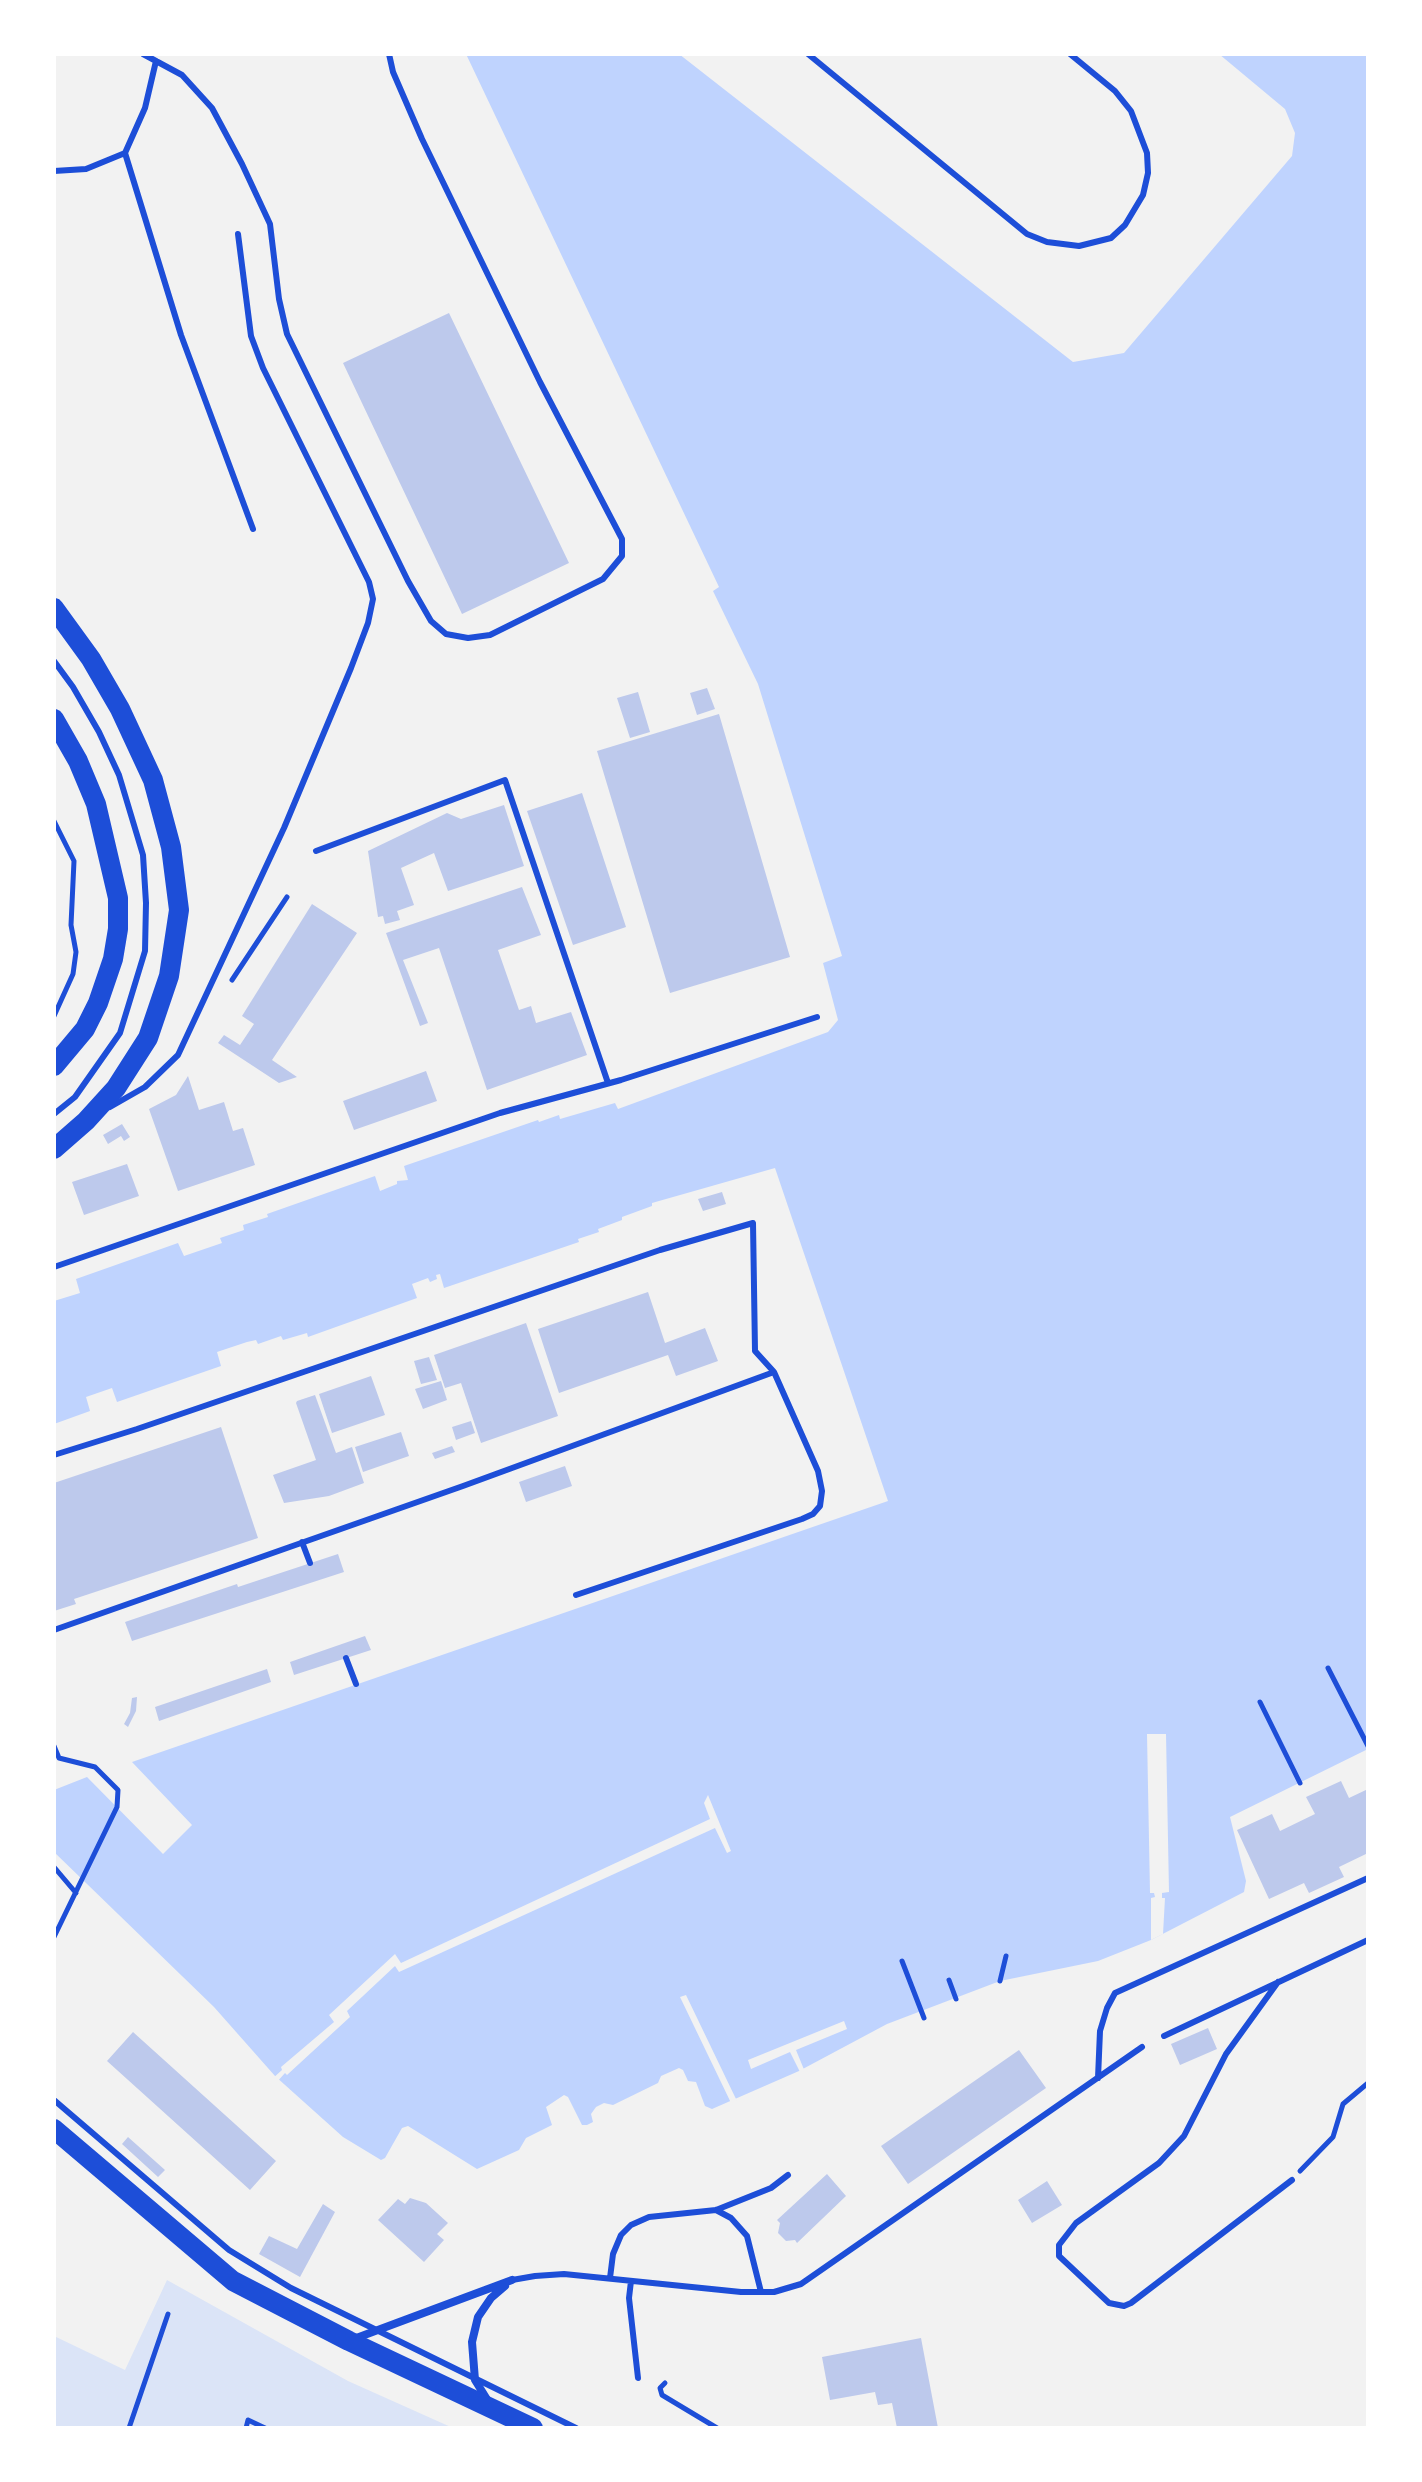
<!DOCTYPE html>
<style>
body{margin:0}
#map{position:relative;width:1422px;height:2482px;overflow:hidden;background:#f2f2f2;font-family:"Varela Round",sans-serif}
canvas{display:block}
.frame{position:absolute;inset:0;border:56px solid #fff;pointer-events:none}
</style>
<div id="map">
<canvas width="1422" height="2482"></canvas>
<div class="frame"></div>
</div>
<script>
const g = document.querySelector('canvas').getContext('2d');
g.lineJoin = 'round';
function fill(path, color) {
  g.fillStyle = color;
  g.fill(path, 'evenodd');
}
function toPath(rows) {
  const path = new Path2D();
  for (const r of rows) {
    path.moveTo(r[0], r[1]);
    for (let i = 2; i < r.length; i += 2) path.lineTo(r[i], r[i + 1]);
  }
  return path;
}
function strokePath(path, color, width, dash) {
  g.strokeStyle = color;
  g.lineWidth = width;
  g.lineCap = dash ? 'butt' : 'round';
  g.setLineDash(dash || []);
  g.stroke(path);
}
const green = toPath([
 [167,2280,348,2381,453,2428,54,2428,54,2336,125,2370]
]);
const water = toPath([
 [466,54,679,54,1073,362,1124,353,1292,156,1295,133,1285,109,1219,54,1368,54,1368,1749,1230,1817,1246,1881,1244,1892,1151,1940,1098,1961,1000,1981,887,2024,799,2071,712,2109,705,2106,696,2082,688,2081,683,2070,679,2068,661,2076,658,2083,613,2105,604,2103,596,2107,591,2114,593,2122,587,2125,582,2125,568,2097,564,2095,546,2107,552,2125,526,2138,519,2150,477,2169,408,2126,402,2128,385,2158,381,2160,343,2137,275,2076,214,2007,54,1852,54,1790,87,1777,163,1854,192,1825,132,1762,888,1501,775,1168,652,1203,652,1206,622,1217,622,1220,598,1229,599,1232,578,1239,579,1242,444,1288,440,1274,436,1275,437,1279,430,1282,428,1278,412,1284,417,1298,308,1337,307,1333,283,1340,281,1336,258,1344,256,1340,247,1342,217,1352,221,1366,117,1402,112,1388,86,1397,90,1411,54,1424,54,1301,80,1293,76,1279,178,1243,184,1256,222,1243,220,1238,244,1230,243,1225,268,1217,267,1214,375,1176,380,1191,397,1184,397,1181,408,1180,404,1166,538,1120,539,1122,559,1115,560,1119,615,1103,618,1109,828,1032,838,1020,823,963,842,956,758,684,713,591,719,587]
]);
const pier = toPath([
 [1147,1734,1166,1734,1169,1892,1162,1893,1162,1898,1165,1898,1163,1934,1151,1940,1151,1898,1155,1897,1154,1893,1150,1893],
 [708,1795,731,1851,727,1853,715,1828,399,1972,395,1966,347,2011,350,2017,287,2075,285,2073,276,2083,272,2079,282,2070,281,2067,334,2022,329,2015,395,1954,401,1963,710,1819,704,1803],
 [686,1995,736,2099,738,2102,732,2105,680,1997],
 [844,2021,847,2029,796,2050,805,2072,801,2074,790,2052,751,2069,748,2060]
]);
const building = toPath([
 [449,313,569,563,462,614,343,363],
 [707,688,715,709,697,715,690,693],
 [638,692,650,732,630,738,617,698],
 [719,714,790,957,670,993,597,751],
 [582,793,626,927,573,945,527,811],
 [504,805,524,866,448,891,434,853,401,868,414,905,397,911,400,920,385,924,383,916,378,917,368,851,447,813,461,819],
 [522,887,541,935,498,950,519,1010,531,1006,536,1023,571,1012,587,1055,487,1090,439,948,403,960,428,1023,420,1026,386,933],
 [312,904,357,933,272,1060,297,1077,279,1083,218,1043,224,1035,240,1045,254,1024,242,1016],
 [426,1071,437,1101,354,1130,343,1101],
 [188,1076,199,1110,224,1102,233,1131,243,1128,255,1165,178,1191,149,1109,176,1095],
 [122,1124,130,1137,124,1141,121,1136,108,1144,103,1135],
 [127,1164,139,1196,84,1215,72,1182],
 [722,1192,726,1204,703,1211,698,1199],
 [648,1292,665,1343,705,1328,718,1361,676,1376,668,1355,559,1393,538,1329],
 [526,1323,558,1416,481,1443,461,1383,445,1388,434,1355],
 [429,1357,437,1380,421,1384,414,1361],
 [371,1376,385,1415,332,1433,319,1394],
 [441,1381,447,1400,423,1409,415,1389],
 [315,1395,336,1453,352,1447,364,1483,329,1496,284,1503,273,1475,316,1460,296,1403,297,1401],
 [471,1421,475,1433,456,1440,452,1427],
 [221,1427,258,1538,74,1599,76,1604,54,1611,54,1483],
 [401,1432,409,1456,363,1472,355,1447],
 [452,1446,455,1452,435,1459,432,1453],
 [565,1466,572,1486,526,1502,519,1482],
 [338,1554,344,1572,132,1641,125,1622,237,1584,238,1587],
 [365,1636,371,1650,294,1675,290,1662],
 [267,1669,271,1682,159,1721,155,1707],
 [137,1697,136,1711,128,1727,124,1724,130,1713,132,1698],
 [1341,1781,1349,1798,1368,1789,1368,1853,1339,1867,1344,1877,1309,1893,1304,1883,1269,1899,1237,1830,1272,1814,1280,1831,1315,1814,1306,1797],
 [1208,2028,1217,2049,1180,2065,1171,2044],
 [133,2032,276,2161,250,2190,107,2061],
 [1019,2050,1046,2088,908,2184,881,2146],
 [128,2137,165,2170,158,2177,122,2144],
 [827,2174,846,2196,797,2243,795,2240,786,2241,778,2233,780,2223,777,2220],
 [1047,2181,1062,2205,1032,2223,1018,2200],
 [410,2198,426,2203,448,2223,437,2234,444,2240,424,2262,378,2220,398,2199,405,2204],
 [323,2204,335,2212,300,2277,259,2254,269,2236,297,2249],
 [921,2338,938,2428,897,2428,892,2403,878,2405,875,2392,830,2400,822,2357]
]);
const path = toPath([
 [54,821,74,861,71,925,76,952,73,974,54,1016],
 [232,980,287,897],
 [1328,1668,1368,1746],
 [1260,1702,1300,1783],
 [54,1746,59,1758,95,1767,118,1790,117,1807,54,1937],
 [54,1867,76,1893],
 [902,1961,924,2018],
 [949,1980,956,1999],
 [1000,1981,1006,1956],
 [1300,2171,1333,2137,1343,2104,1368,2083],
 [665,2383,660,2388,662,2395,717,2428],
 [129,2428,168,2314],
 [246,2428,248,2420,265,2428]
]);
const service = toPath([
 [143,54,182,75,212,108,242,164,270,224,279,299,287,334,408,581,431,621,446,634,468,638,490,635,603,579,622,556,622,539,540,382,422,139,393,72,389,54],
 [808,54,1027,234,1047,242,1079,246,1111,238,1125,225,1143,195,1148,173,1147,153,1131,111,1115,91,1070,54],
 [125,153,181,335,253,529],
 [54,171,86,169,125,153,145,108,156,61],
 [54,661,73,687,99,732,119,775,143,855,146,903,145,951,120,1033,75,1097,54,1114],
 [316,851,505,780,608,1083],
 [110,1107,145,1087,178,1055,284,828,351,668,368,623,373,599,369,582,263,368,251,336,238,234],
 [54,1267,500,1113,621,1080,817,1017],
 [54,1455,137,1429,660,1250,753,1223,755,1351,774,1372,818,1471,822,1491,820,1506,813,1514,802,1519,576,1595],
 [302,1542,310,1563],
 [54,1630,463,1486,774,1372],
 [346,1658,356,1684],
 [1278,1982,1226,2054,1184,2136,1159,2163,1076,2223,1059,2245,1059,2256,1109,2303,1124,2306,1131,2303,1292,2180],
 [1164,2036,1368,1940],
 [1098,2078,1100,2031,1107,2008,1115,1993,1368,1878],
 [54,2100,229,2250,291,2288,576,2428],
 [716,2210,731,2218,747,2236,761,2292],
 [610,2278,613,2254,621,2235,631,2225,649,2217,716,2210,771,2188,788,2175],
 [512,2280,535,2276,564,2274,741,2292,774,2292,801,2284,1142,2047],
 [631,2281,629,2298,638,2378]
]);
const minor = toPath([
 [351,2340,512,2280],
 [488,2401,475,2380,472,2342,478,2317,491,2298,505,2286]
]);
const primary = toPath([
 [54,608,91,659,120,709,153,780,171,847,179,910,169,976,148,1038,116,1088,86,1121,54,1149],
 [54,719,78,761,96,804,118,898,118,929,113,959,98,1003,85,1029,54,1066],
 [54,2129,233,2281,349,2341,533,2428]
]);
fill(green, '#dbe4f7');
fill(water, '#bfd3fe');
fill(pier, '#f2f2f2');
fill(building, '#bdc9ec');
strokePath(path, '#1d4ed8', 5);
strokePath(service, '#1d4ed8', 6);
strokePath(minor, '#1d4ed8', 8);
strokePath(primary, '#1d4ed8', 20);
</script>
